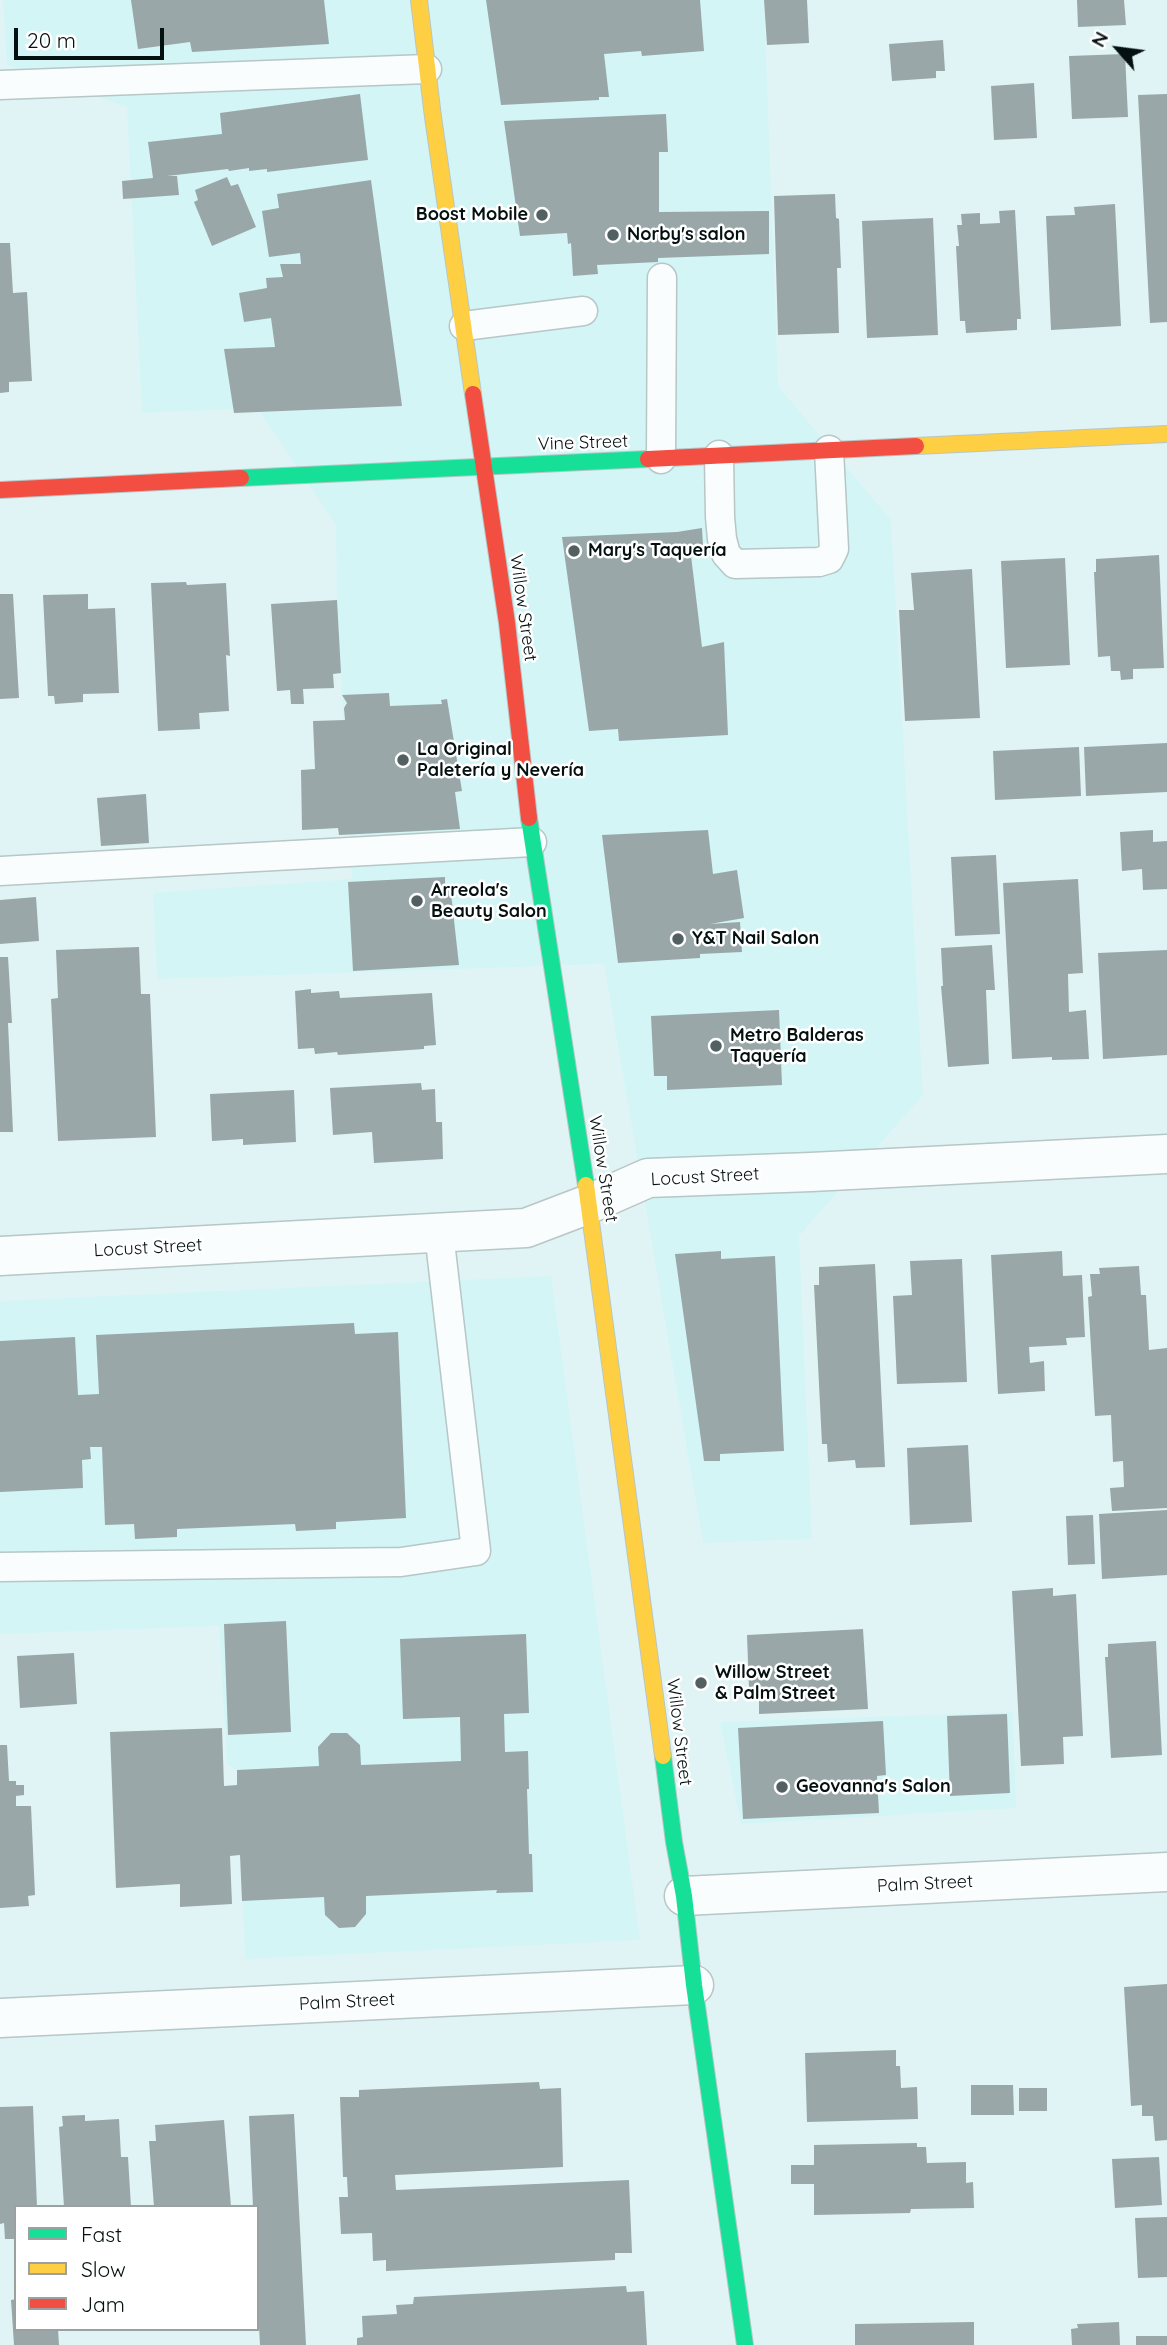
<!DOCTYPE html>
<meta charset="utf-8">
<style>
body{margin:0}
#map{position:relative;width:1167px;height:2345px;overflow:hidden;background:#e1f4f5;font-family:Quicksand,sans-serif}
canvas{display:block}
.legend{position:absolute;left:14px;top:2205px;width:245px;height:126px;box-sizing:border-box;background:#fff;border:2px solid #9ba0a0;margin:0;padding:9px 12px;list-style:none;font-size:21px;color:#051111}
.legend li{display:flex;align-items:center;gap:14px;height:35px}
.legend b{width:35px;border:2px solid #9ba0a0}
.north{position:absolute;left:1083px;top:14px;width:70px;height:70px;-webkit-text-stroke:5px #fff;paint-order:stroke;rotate:298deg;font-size:19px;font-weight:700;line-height:28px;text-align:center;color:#051111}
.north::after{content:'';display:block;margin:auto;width:24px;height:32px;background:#051111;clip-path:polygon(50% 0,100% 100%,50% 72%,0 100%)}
.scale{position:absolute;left:14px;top:28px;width:150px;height:32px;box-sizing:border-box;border:4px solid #051111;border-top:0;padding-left:9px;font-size:21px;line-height:24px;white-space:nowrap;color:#051111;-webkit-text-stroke:5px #fff;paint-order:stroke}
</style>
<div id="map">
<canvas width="1167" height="2345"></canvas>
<ul class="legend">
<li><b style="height:9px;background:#16e098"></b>Fast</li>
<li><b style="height:9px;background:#ffcf43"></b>Slow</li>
<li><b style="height:9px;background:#f24e42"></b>Jam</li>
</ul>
<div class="north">N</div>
<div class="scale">20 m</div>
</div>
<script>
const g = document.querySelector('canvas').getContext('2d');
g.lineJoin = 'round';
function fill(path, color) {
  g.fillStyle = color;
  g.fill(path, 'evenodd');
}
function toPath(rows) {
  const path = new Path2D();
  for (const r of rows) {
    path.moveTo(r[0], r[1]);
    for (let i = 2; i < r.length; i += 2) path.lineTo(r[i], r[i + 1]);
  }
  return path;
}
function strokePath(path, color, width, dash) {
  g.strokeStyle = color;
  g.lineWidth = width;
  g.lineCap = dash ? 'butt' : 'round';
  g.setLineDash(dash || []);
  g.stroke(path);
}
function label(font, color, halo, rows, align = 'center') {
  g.font = font + ' Quicksand,sans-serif';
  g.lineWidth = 5;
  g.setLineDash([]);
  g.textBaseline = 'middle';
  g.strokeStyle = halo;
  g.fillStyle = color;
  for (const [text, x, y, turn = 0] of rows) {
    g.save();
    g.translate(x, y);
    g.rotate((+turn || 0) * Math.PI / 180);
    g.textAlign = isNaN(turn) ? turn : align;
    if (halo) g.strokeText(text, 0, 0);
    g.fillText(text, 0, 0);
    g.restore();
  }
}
const built = toPath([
 [3,0,764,0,778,386,891,520,923,1095,799,1236,812,1539,703,1543,604,964,157,979,153,893,352,879,337,600,336,525,257,408,142,413,127,107,7,65],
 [551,1276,640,1940,245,1959,237,1771,227,1764,219,1626,0,1634,0,1301],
 [1013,1712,1016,1808,741,1824,720,1722]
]);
const building = toPath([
 [131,0,324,0,329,44,192,52,190,42,138,49],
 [486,0,700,0,704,51,642,56,641,51,604,54,609,97,599,97,599,100,501,105],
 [764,0,807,0,809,43,767,45],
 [1077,0,1124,0,1126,25,1078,27],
 [943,40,945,71,936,71,936,78,892,81,889,44],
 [1125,54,1128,117,1072,119,1069,56],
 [1034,83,1037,138,994,140,991,86],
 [360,94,368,160,267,172,267,169,249,171,249,168,229,171,228,169,167,176,177,176,179,195,123,199,122,181,153,178,148,142,222,134,220,113],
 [1167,94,1167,322,1150,323,1138,95],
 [666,114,668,152,659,152,659,212,769,211,769,254,658,258,658,262,597,265,598,274,573,276,571,243,568,244,567,233,520,236,504,121],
 [227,177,231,186,238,184,256,227,212,246,194,202,198,200,195,190],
 [371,180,402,406,234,413,224,349,275,347,271,318,244,322,239,293,267,288,266,278,283,277,280,264,301,264,300,253,269,257,262,211,279,208,277,194],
 [835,194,836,218,839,219,841,268,837,268,839,333,778,335,774,196],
 [1115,204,1121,326,1051,330,1046,216,1075,215,1074,207],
 [1015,210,1021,319,1017,319,1017,330,966,333,965,321,960,321,956,246,959,246,957,225,962,225,961,214,980,213,980,224,1000,223,999,211],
 [933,218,938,335,867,338,862,221],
 [0,243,10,243,13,293,27,292,32,381,9,382,9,392,0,393],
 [702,528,703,546,690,547,702,647,724,642,728,735,619,741,618,729,589,731,562,537,677,532],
 [1159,555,1164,668,1133,669,1133,679,1121,680,1120,671,1111,671,1110,656,1098,657,1094,572,1096,572,1096,559],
 [1065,558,1070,665,1006,668,1001,561],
 [972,569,980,718,905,721,899,610,914,610,911,573],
 [186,582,187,585,226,583,230,656,226,655,229,711,199,713,200,729,158,731,151,583],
 [0,594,13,594,19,698,0,699],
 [88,594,88,609,115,608,119,693,83,694,83,702,55,704,54,696,48,696,43,595],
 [337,600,341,673,333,674,334,688,303,689,304,704,291,704,290,690,277,691,271,604],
 [389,693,390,706,442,704,441,700,447,699,462,791,455,792,460,829,339,835,338,828,302,830,301,770,315,769,313,721,345,720,344,708,347,703,342,695],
 [1167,743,1167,792,1086,796,1084,747],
 [1079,747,1081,796,995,800,993,751],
 [146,794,149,843,101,846,97,798],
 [708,830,713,874,737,870,744,918,710,924,740,922,742,952,700,954,700,958,618,963,602,835],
 [1153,830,1153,842,1167,841,1167,889,1143,890,1142,869,1122,871,1120,832],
 [996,855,1000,934,955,936,951,857],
 [445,877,445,884,450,884,459,965,353,971,348,882],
 [1078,879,1083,973,1068,974,1069,1012,1086,1010,1089,1059,1052,1060,1052,1057,1012,1059,1003,883],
 [36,897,39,941,0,944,0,900],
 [992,945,995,990,986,990,989,1064,948,1067,941,986,943,986,941,948],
 [139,947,141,994,150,994,156,1137,58,1141,51,999,58,998,56,950],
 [1167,950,1167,1055,1103,1059,1098,953],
 [0,957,8,957,12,1023,8,1023,13,1132,0,1132],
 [311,989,311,993,339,991,340,998,432,993,436,1045,424,1046,424,1049,338,1055,337,1052,315,1054,314,1048,298,1049,295,991],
 [779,1010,782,1085,667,1090,667,1076,654,1076,651,1016],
 [421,1083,422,1090,435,1089,436,1122,442,1122,443,1159,374,1163,372,1132,333,1135,330,1088],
 [294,1090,296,1142,243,1145,243,1139,212,1141,210,1094],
 [721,1251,721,1259,775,1256,784,1451,720,1454,720,1461,704,1461,675,1254],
 [1062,1251,1063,1276,1082,1275,1085,1337,1066,1338,1067,1345,1029,1347,1030,1363,1044,1361,1045,1391,998,1394,991,1255],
 [962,1259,967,1382,897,1384,893,1296,912,1295,910,1261],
 [875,1264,885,1467,856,1468,855,1460,828,1462,827,1444,822,1444,814,1285,819,1285,819,1267],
 [1139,1266,1141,1295,1146,1295,1149,1350,1167,1348,1167,1508,1112,1511,1110,1488,1124,1487,1123,1461,1113,1462,1111,1415,1095,1416,1088,1297,1092,1296,1090,1274,1100,1274,1099,1268],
 [354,1323,355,1334,398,1332,406,1518,336,1522,336,1529,296,1531,295,1524,177,1529,177,1537,135,1539,134,1524,105,1525,102,1447,90,1447,91,1459,82,1460,83,1488,0,1492,0,1341,75,1337,78,1395,99,1394,96,1335],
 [968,1445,972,1522,910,1525,907,1448],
 [1167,1510,1167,1575,1102,1579,1099,1514],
 [1093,1515,1095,1564,1068,1565,1066,1516],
 [1053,1588,1053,1596,1076,1594,1083,1736,1063,1737,1064,1764,1021,1766,1012,1591],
 [286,1621,291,1732,228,1735,224,1624],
 [863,1629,868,1709,759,1714,759,1687,749,1688,747,1635],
 [526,1634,529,1713,504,1714,505,1752,528,1751,529,1789,527,1789,529,1854,532,1854,533,1892,496,1893,497,1890,366,1896,366,1914,355,1927,339,1928,325,1915,324,1897,242,1901,240,1855,230,1856,232,1904,180,1907,180,1884,116,1888,110,1732,222,1728,224,1786,237,1785,237,1770,319,1766,318,1747,331,1733,347,1733,360,1745,361,1765,461,1761,460,1717,403,1719,400,1639],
 [1156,1641,1162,1755,1111,1758,1105,1657,1108,1657,1108,1644],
 [74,1653,77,1704,20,1708,17,1656],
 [1007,1714,1010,1793,950,1796,947,1716],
 [883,1721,886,1775,877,1776,879,1813,743,1819,738,1728],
 [0,1745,7,1745,9,1781,16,1781,16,1785,24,1785,24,1795,16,1796,16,1806,31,1806,35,1895,28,1896,29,1906,0,1908],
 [1167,1984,1167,2140,1155,2141,1153,2116,1142,2116,1142,2105,1131,2106,1124,1987],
 [896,2050,896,2066,900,2066,901,2088,917,2087,918,2119,807,2122,805,2053],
 [539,2082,540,2089,561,2088,563,2167,395,2175,396,2190,629,2180,632,2253,615,2253,615,2260,386,2271,386,2260,373,2261,372,2233,341,2234,339,2197,348,2197,347,2177,343,2177,340,2097,359,2097,359,2090],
 [971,2085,1013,2085,1014,2115,971,2115],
 [1019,2088,1047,2088,1047,2111,1019,2111],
 [33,2106,37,2207,16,2207,16,2239,5,2239,4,2223,0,2224,0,2107],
 [294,2114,306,2345,260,2345,257,2290,257,2207,253,2207,249,2116],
 [85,2115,85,2121,119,2119,121,2157,128,2157,131,2207,64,2207,59,2127,63,2126,62,2116],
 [224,2120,231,2207,154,2207,149,2141,156,2141,155,2125],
 [917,2143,917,2147,926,2147,927,2163,966,2162,966,2183,973,2182,974,2208,911,2209,910,2213,814,2215,814,2184,791,2184,791,2165,814,2165,814,2145],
 [1159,2157,1162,2205,1115,2208,1112,2159],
 [1167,2217,1167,2277,1138,2278,1135,2218],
 [626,2286,627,2292,644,2291,647,2345,357,2345,357,2338,363,2337,362,2316,397,2314,396,2305,413,2304,414,2297],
 [16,2299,16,2329,58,2329,59,2345,14,2345,11,2300],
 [974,2322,974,2345,855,2345,855,2324],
 [1119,2322,1120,2345,1072,2345,1071,2329,1078,2328,1077,2324],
 [1136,2336,1167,2336,1167,2345,1136,2345]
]);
const lane = toPath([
 [0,85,427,69],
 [464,326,583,311],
 [719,455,720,517,722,539,726,554,735,564,819,562,829,559,834,549,829,450],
 [661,459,662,278],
 [0,871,532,842],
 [0,1567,401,1562,476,1551,439,1233]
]);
const street = toPath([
 [0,1256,526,1228,589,1204,648,1178,811,1172,1167,1154],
 [684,1896,1167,1872],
 [0,2018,694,1985]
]);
const fast = toPath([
 [241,478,648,459],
 [529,818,586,1185],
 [663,1756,674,1842,684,1896,694,1985,745,2345]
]);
const slow = toPath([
 [419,0,433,117,473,394],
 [916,446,1167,434],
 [586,1185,663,1756]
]);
const jam = toPath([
 [473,394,507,623,529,818],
 [648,459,916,446],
 [0,490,241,478]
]);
const markers = [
 [542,215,7,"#526061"],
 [613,235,7,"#526061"],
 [574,551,7,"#526061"],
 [403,760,7,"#526061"],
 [417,901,7,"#526061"],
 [678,939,7,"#526061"],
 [716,1046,7,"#526061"],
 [701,1683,7,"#526061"],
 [782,1787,7,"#526061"]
];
const poiNames = [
 ["Boost Mobile",528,215,"right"],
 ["Norby's salon",627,235],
 ["Mary's Taquería",588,551],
 ["La Original",417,750],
 ["Paletería y Nevería",417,771],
 ["Arreola's",431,891],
 ["Beauty Salon",431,912],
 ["Y&T Nail Salon",692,939],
 ["Metro Balderas",730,1036],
 ["Taquería",730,1057],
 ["Willow Street",715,1673],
 ["& Palm Street",715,1694],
 ["Geovanna's Salon",796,1787]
];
const streetNames = [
 ["Vine Street",583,443,-2],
 ["Willow Street",523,608,82],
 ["Willow Street",603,1169,81],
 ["Locust Street",705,1177,-3],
 ["Locust Street",148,1248,-3],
 ["Willow Street",679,1732,83],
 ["Palm Street",925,1884,-3],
 ["Palm Street",347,2002,-3]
];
fill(built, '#d3f5f6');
fill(building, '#99a7a9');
strokePath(lane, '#b7c6c6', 31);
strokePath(street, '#b7c6c6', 41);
strokePath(fast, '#b7c6c6', 18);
strokePath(slow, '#b7c6c6', 18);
strokePath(jam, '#b7c6c6', 18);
strokePath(lane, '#fafdfe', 28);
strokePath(street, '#fafdfe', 38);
strokePath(fast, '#16e098', 16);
strokePath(slow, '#ffcf43', 16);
strokePath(jam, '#f24e42', 16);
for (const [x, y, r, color] of markers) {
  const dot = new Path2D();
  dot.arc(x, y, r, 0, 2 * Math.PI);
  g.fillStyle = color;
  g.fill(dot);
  strokePath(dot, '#fff', 2.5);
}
label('bold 18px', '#051111', '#fff', poiNames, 'left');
label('18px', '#051111', '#fff', streetNames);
</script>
